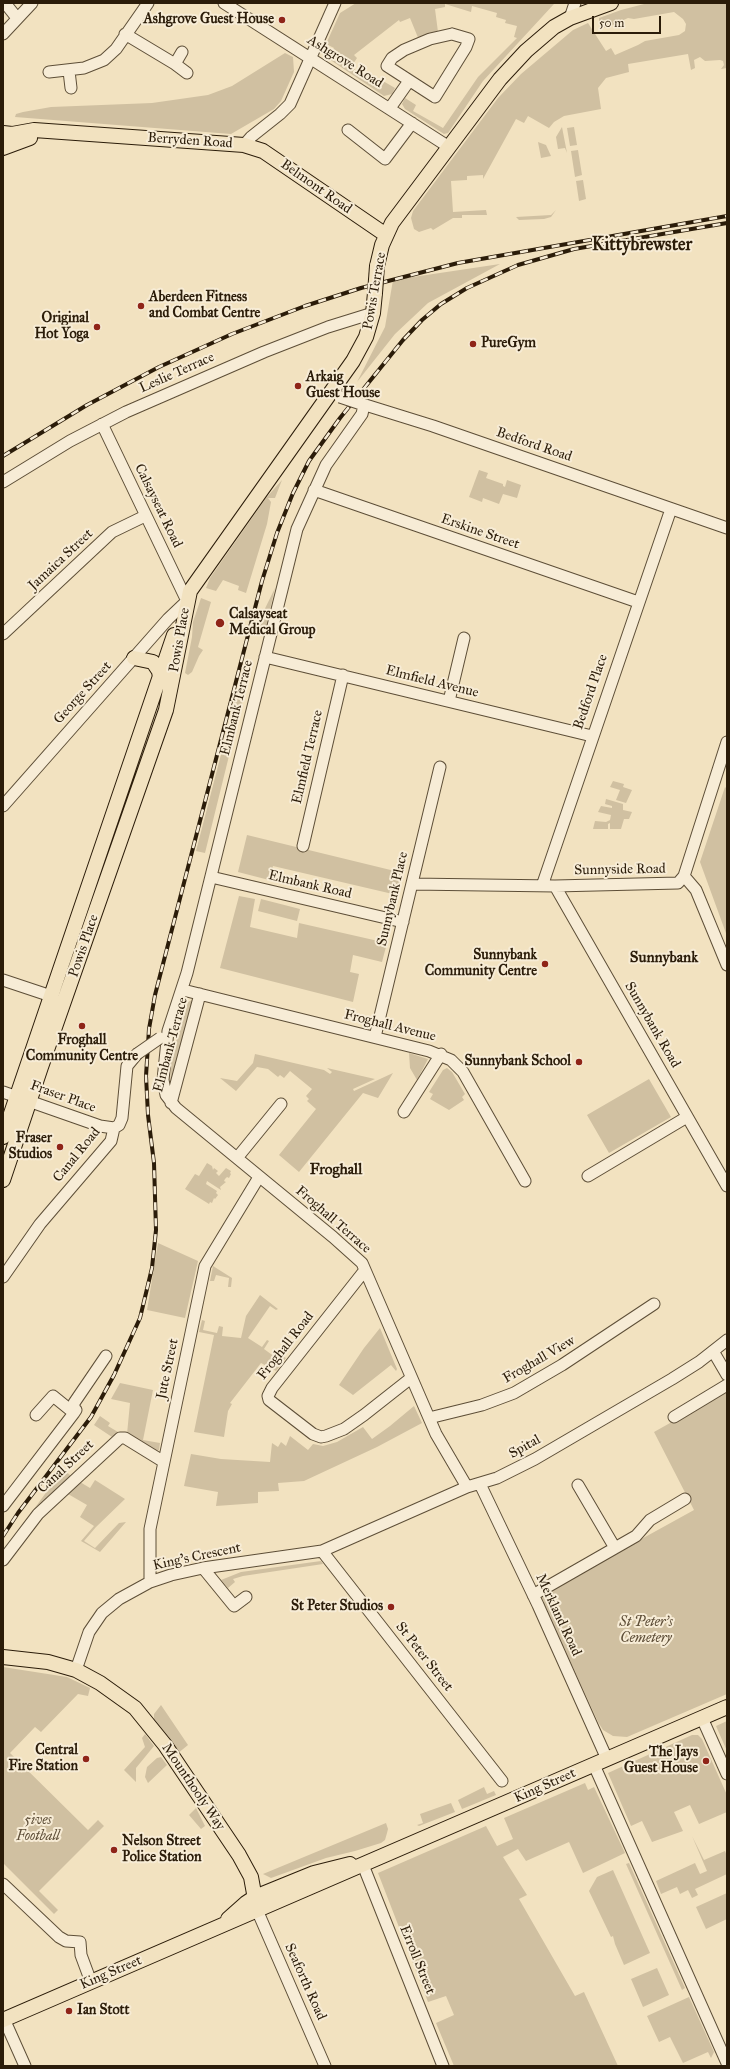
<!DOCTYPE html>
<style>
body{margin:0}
#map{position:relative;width:730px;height:2069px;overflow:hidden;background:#f2e2c0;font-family:"IM FELL Great Primer",serif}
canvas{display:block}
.frame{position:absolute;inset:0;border:4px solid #2b1c09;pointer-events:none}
.scale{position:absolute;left:592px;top:16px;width:69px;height:18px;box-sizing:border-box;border:2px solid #2b1c09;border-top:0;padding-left:5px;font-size:12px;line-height:14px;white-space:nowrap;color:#2b1c09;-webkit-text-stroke:3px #f7ecd6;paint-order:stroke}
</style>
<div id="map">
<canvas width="730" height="2069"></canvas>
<div class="frame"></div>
<div class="scale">50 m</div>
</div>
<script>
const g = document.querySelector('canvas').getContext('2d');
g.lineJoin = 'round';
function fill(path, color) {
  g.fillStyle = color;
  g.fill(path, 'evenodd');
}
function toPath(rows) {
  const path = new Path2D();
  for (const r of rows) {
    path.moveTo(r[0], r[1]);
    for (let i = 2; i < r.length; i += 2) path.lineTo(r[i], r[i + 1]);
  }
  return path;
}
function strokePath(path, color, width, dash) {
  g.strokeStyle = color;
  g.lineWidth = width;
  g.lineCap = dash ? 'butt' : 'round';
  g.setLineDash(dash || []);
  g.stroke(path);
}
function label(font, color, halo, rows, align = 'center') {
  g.font = font + ' "IM FELL Great Primer",serif';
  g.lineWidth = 4;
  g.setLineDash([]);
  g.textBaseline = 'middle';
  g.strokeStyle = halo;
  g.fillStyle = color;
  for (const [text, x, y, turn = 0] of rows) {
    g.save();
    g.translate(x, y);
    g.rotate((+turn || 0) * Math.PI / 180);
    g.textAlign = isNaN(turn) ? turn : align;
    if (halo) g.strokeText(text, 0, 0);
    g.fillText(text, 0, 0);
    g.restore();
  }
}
const green = toPath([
 [356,3,553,3,554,4,483,81,448,133,444,134,405,109,402,104,405,98,416,105,413,111,443,128,478,77,517,38,514,37,517,26,505,23,506,20,496,17,497,13,472,6,471,12,445,4,445,7,435,9,438,32,419,40,410,18,400,22,399,20,354,55,357,58,351,67,380,87,383,81,395,88,392,94,384,96,329,59,334,48,326,44,340,13],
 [648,3,727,3,727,68,721,69,724,65,723,61,720,60,705,61,700,57,694,60,695,68,691,70,688,54,628,64,629,72,606,78,598,88,601,109,564,116,554,122,549,128,528,116,524,123,516,119,483,179,483,175,467,176,467,180,451,181,453,212,486,210,487,215,462,215,462,218,453,218,433,230,431,228,419,232,414,229,411,218,413,211,498,98,521,74,573,30,588,23,606,51,611,48,615,55,638,45,645,41,679,35,685,31,686,24,683,19,674,12,634,19,628,18,606,28,601,26,599,22,599,18,621,10],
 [285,53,293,57,294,72,281,101,274,109,231,134,15,117,16,114,23,112,51,107,152,103,208,95,232,86],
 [562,127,567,153,565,148,558,149,556,137],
 [574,127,577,145,570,146,567,128],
 [538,142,546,145,551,156,541,158],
 [578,150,582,175,575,177,571,151],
 [583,180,586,199,579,201,576,181],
 [556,210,551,217,544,219,519,220,516,217,551,215],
 [500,264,428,303,395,334,357,382,385,327,393,280],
 [479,470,488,473,486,478,503,484,503,486,505,487,507,480,521,485,517,498,503,494,499,504,483,498,482,502,469,497],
 [282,480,275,498,268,498,271,502,267,524,246,593,238,590,239,586,223,580,216,591,206,588,210,578,266,498],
 [275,588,265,631,255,629],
 [201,598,211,602,198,647,203,650,199,656,192,672,188,675,185,673,192,637,193,622],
 [240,681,247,683,205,853,196,851],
 [613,781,624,784,623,787,632,790,626,803,616,800,620,790,610,787],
 [725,787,727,789,727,936,700,862],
 [606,799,623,804,623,810,632,812,629,819,624,819,621,829,610,829,610,823,608,824,608,829,593,829,595,821,606,822,610,820,611,815,598,812,601,806,612,808,612,806,605,804],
 [247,835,403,873,397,895,273,866,269,880,238,872],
 [239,896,255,899,250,927,297,938,299,923,387,943,382,962,353,955,350,972,359,974,353,1002,220,968],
 [261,899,300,909,297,921,258,911],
 [192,1000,193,1002,170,1084,171,1068,175,1045,188,1002],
 [409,1053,428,1059,417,1080,410,1068],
 [255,1054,324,1070,330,1074,332,1072,327,1068,375,1079,353,1089,354,1091,393,1073,378,1098,363,1093,299,1172,279,1155,316,1109,307,1101,309,1099,306,1096,312,1089,290,1071,284,1078,280,1075,278,1077,268,1069,257,1067,236,1091,220,1078,237,1081,253,1063],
 [447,1068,452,1072,465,1094,462,1097,464,1100,449,1110,430,1099,433,1094,429,1092,443,1070],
 [649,1079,671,1117,609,1153,587,1115],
 [207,1163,212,1166,213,1170,214,1168,218,1171,216,1173,219,1176,226,1168,231,1171,230,1173,231,1174,229,1178,227,1177,225,1179,224,1181,226,1182,220,1187,221,1190,207,1181,206,1184,217,1191,216,1193,218,1195,215,1199,214,1198,212,1203,210,1202,209,1204,185,1189,195,1174,199,1176],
 [158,1243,198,1261,185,1318,147,1310],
 [213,1266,232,1278,231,1287,228,1287,229,1278,216,1275,214,1281,210,1281],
 [260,1295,278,1309,276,1310,270,1306,248,1338,262,1347,267,1340,269,1341,264,1349,275,1357,278,1353,286,1358,276,1371,261,1363,230,1403,232,1404,228,1411,224,1437,194,1432,214,1335,199,1332,202,1320,205,1321,203,1330,217,1333,219,1326,223,1327,222,1336,241,1338,246,1316],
 [380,1328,397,1369,396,1371,391,1365,353,1395,339,1385,364,1348],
 [120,1383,153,1390,143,1440,160,1443,159,1450,157,1451,127,1434,130,1403,111,1399],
 [727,1391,727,1694,627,1737,613,1736,603,1730,598,1722,540,1595,694,1510,654,1432],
 [414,1406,422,1423,377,1447,304,1481,278,1483,279,1491,258,1492,258,1503,216,1506,218,1492,184,1486,191,1454,221,1459,270,1462,272,1443,278,1447,281,1442,286,1446,290,1436,308,1450,313,1444,323,1446,337,1442,363,1427,372,1439,390,1426],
 [100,1416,110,1423,108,1426,118,1432,112,1437,94,1425],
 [63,1469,71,1476,26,1520,53,1483],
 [95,1480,125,1499,96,1527,84,1541,95,1548,119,1523,126,1522,100,1552,81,1541,94,1526,80,1517,87,1505,68,1494,80,1482,90,1488],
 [321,1561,323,1564,243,1576,233,1579,235,1582,228,1588,221,1580,241,1572],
 [3,1667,67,1677,90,1688,88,1696,78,1694,41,1732,35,1727,10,1753,88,1830,98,1820,104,1826,39,1891,58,1910,54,1914,3,1863],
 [161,1705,188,1745,177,1754,154,1722,154,1714],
 [727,1721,727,1751,716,1726],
 [145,1734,154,1746,136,1768,136,1782,124,1770,145,1747,142,1738],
 [692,1735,698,1735,702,1739,727,1795,727,1812,699,1824,690,1805,674,1812,683,1831,652,1842,642,1821,631,1826,608,1773],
 [161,1757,167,1765,148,1783,145,1777,147,1767,157,1758],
 [585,1783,588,1790,594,1787,625,1853,583,1873,569,1842,526,1861,518,1849,503,1857,527,1895,519,1899,575,1996,584,1992,618,2066,454,2066,436,2023,454,2015,446,1996,428,2002,378,1873,486,1826,497,1846,513,1839,504,1818],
 [484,1787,487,1794,494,1791,496,1795,462,1809,458,1800],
 [451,1803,455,1812,419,1826,417,1825,423,1823,420,1814],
 [196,1808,205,1826,201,1829,189,1815],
 [386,1823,388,1829,387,1833,385,1840,381,1843,355,1851,326,1858,271,1878,263,1874],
 [692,1836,704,1860,725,1851,727,1856,727,1874,695,1889,698,1895,692,1898,688,1890,680,1894,677,1887,661,1894,656,1881,695,1863,700,1874,707,1871],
 [629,1863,685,1988,682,1990,626,1864],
 [613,1870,650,1953,624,1965,615,1944,613,1936,611,1937,589,1891,597,1877],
 [727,1893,727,1919,706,1929,696,1907],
 [657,1968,669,1995,643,2007,631,1979],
 [689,1997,714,2052,711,2058,708,2052,683,2063,670,2037,659,2042,647,2016]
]);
const minor = toPath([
 [5,3,17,18],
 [224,3,449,147],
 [570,18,575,3],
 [3,34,32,3],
 [125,34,175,64,187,73],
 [452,34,469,39,466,47,435,97,387,66,392,58,404,50,430,39,452,34],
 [175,64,182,52],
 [69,71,71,88],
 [49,72,84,68,104,60,116,49,148,3],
 [390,108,409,81],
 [348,130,385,159,412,123],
 [244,145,251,137,280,114,290,104,335,3],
 [359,403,433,426,727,528],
 [364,405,362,414,326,465,297,529,187,973,168,1031,163,1080,166,1095,176,1108,333,1237,362,1263,436,1434,467,1487],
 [3,482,70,441,126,412,264,352,328,327,373,313],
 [314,490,638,602],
 [3,634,112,532,145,516],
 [265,657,592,736],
 [449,701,464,638],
 [3,806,168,619,187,601,102,424],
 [303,846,343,675],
 [684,876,696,890,727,965],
 [211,877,403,922],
 [412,884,555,886,678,883,684,876,727,742],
 [542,886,671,509],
 [555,886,727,1186],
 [3,980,51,996],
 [183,990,429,1051,451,1060,463,1072,525,1181],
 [375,1037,440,767],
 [3,1092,100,1126,114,1128],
 [171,1103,200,994],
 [404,1112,441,1054],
 [114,1128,119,1125,122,1118,127,1066,137,1054],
 [237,1158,281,1104],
 [588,1176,687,1117],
 [365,1270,272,1388,268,1396,269,1400,313,1434,321,1437,326,1436,344,1429,364,1415,411,1378],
 [3,1277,40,1224,111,1141,114,1128],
 [713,1351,727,1375],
 [36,1415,53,1396,74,1413,76,1410],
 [674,1417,727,1385],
 [429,1418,482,1405,514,1393,562,1365,654,1304],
 [480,1484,538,1605,607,1759],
 [578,1485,615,1548],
 [3,1506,74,1413,74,1403,106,1356],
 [322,1551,502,1781],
 [3,1560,38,1514,120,1438,125,1438,164,1462],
 [203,1568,234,1606,246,1597],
 [150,1582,150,1529,205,1266,259,1177],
 [533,1595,636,1536,650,1520,685,1499],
 [76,1670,89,1632,102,1613,119,1599,150,1582,171,1575,203,1568,322,1551,467,1487,497,1478,535,1459,672,1379,699,1362,727,1340],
 [702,1718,727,1774],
 [594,1765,727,2063],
 [363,1865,443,2066],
 [3,1884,59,1937,66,1941,80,1942,81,1955,91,1982],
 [257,1910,325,2066],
 [4,2019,25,2066]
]);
const major = toPath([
 [3,133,12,134,34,130,244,145,263,151,386,235],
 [3,148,30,138],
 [377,266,382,245,392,223,500,79,526,51,554,27,570,18,611,3],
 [134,658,153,662,159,671,160,678],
 [3,1137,174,635],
 [3,1180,41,1067,166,710,190,591,353,361,366,337,373,313,375,293],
 [3,1657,48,1662,76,1670,100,1683,135,1708,165,1745,239,1855,251,1877,257,1910],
 [228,1919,246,1903,255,1897,314,1873,350,1864],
 [3,2020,727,1707]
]);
const rail = toPath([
 [3,456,87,405,159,367,232,334,305,306,361,288,458,263,727,216],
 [3,1536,18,1513,91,1417,114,1375,140,1318,152,1268,156,1230,154,1163,148,1115,146,1076,149,1029,155,995,262,581,277,533,293,493,309,461,340,418,403,340,422,320,441,304,467,288,518,265,574,249,727,223]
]);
const minorBridge = toPath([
 [340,397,358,403],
 [137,1054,160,1038]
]);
const majorBridge = toPath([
 [375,293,377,266]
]);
const markers = [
 [282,20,4,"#8f2418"],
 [141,306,4,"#8f2418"],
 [97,327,4,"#8f2418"],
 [473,344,4,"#8f2418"],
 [298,386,4,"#8f2418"],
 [220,623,5,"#8f2418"],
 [545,964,4,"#8f2418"],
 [82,1026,4,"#8f2418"],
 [579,1062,4,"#8f2418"],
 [60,1147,4,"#8f2418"],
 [391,1607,4,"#8f2418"],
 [86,1759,4,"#8f2418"],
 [706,1761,4,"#8f2418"],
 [114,1850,4,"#8f2418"],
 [69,2011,4,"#8f2418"]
];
const poiNames = [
 ["Ashgrove Guest House",274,20],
 ["Aberdeen Fitness",149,298,"left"],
 ["and Combat Centre",149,314,"left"],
 ["Original",89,319],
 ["Hot Yoga",89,335],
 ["PureGym",481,344,"left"],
 ["Arkaig",306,378,"left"],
 ["Guest House",306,394,"left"],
 ["Calsayseat",229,615,"left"],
 ["Medical Group",229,631,"left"],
 ["Sunnybank",537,956],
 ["Community Centre",537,972],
 ["Froghall",82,1041,"center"],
 ["Community Centre",82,1057,"center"],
 ["Sunnybank School",571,1062],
 ["Fraser",52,1139],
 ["Studios",52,1155],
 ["St Peter Studios",383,1607],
 ["Central",78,1751],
 ["Fire Station",78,1767],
 ["The Jays",698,1753],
 ["Guest House",698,1769],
 ["Nelson Street",122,1842,"left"],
 ["Police Station",122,1858,"left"],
 ["Ian Stott",77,2011,"left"]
];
const streetNames = [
 ["Ashgrove Road",345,62,32],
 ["Berryden Road",190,141,4],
 ["Belmont Road",316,187,35],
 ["Powis Terrace",375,291,-80],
 ["Leslie Terrace",177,373,-24],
 ["Bedford Road",534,445,19],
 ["Calsayseat Road",158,506,64],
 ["Erskine Street",480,532,19],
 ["Jamaica Street",61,560,-43],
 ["Powis Place",180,640,-80],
 ["Elmfield Avenue",432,682,14],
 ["Bedford Place",591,692,-71],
 ["George Street",83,693,-48],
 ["Elmbank Terrace",237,708,-76],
 ["Elmfield Terrace",308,757,-77],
 ["Sunnyside Road",620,870,-1],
 ["Elmbank Road",310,885,13],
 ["Sunnybank Place",393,899,-77],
 ["Powis Place",84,946,-71],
 ["Sunnybank Road",652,1025,60],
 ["Froghall Avenue",390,1026,14],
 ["Elmbank Terrace",171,1045,-75],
 ["Fraser Place",63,1097,20],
 ["Canal Road",77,1155,-51],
 ["Froghall Terrace",333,1220,41],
 ["Froghall Road",286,1346,-52],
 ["Froghall View",539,1360,-30],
 ["Jute Street",168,1369,-78],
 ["Spital",525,1447,-29],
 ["Canal Street",66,1467,-43],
 ["King's Crescent",197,1557,-12],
 ["Merkland Road",558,1615,65],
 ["St Peter Street",424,1657,52],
 ["King Street",545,1786,-24],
 ["Mounthooly Way",193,1787,56],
 ["Erroll Street",417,1960,68],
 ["King Street",111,1973,-23],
 ["Seaforth Road",305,1982,66]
];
const parkNames = [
 ["St Peter's",646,1623],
 ["Cemetery",646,1639],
 ["5ives",38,1821],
 ["Football",38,1837]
];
const neighbourhoodNames = [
 ["Sunnybank",664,958],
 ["Froghall",336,1170]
];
const districtNames = [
 ["Kittybrewster",642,246]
];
fill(green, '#d0c0a1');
strokePath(minor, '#5d4e37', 13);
strokePath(major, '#2b1c09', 16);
strokePath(minor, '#f7ecd6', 11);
strokePath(major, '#f2e2c0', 14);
strokePath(rail, '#2b1c09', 4);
strokePath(rail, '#f7ecd6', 2.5, [8]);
strokePath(minorBridge, '#5d4e37', 13, []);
strokePath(majorBridge, '#2b1c09', 16, []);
strokePath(minorBridge, '#f7ecd6', 11);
strokePath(majorBridge, '#f2e2c0', 14);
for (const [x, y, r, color] of markers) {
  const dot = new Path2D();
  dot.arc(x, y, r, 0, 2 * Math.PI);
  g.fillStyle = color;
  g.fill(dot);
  strokePath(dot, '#f7ecd6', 1.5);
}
label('bold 14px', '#2b1c09', '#f7ecd6', poiNames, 'right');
label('14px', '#2b1c09', '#f7ecd6', streetNames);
label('italic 14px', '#5d4d37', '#f7ecd6', parkNames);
label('bold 15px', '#2b1c09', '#f7ecd6', neighbourhoodNames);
label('bold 18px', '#2b1c09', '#f7ecd6', districtNames);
</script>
